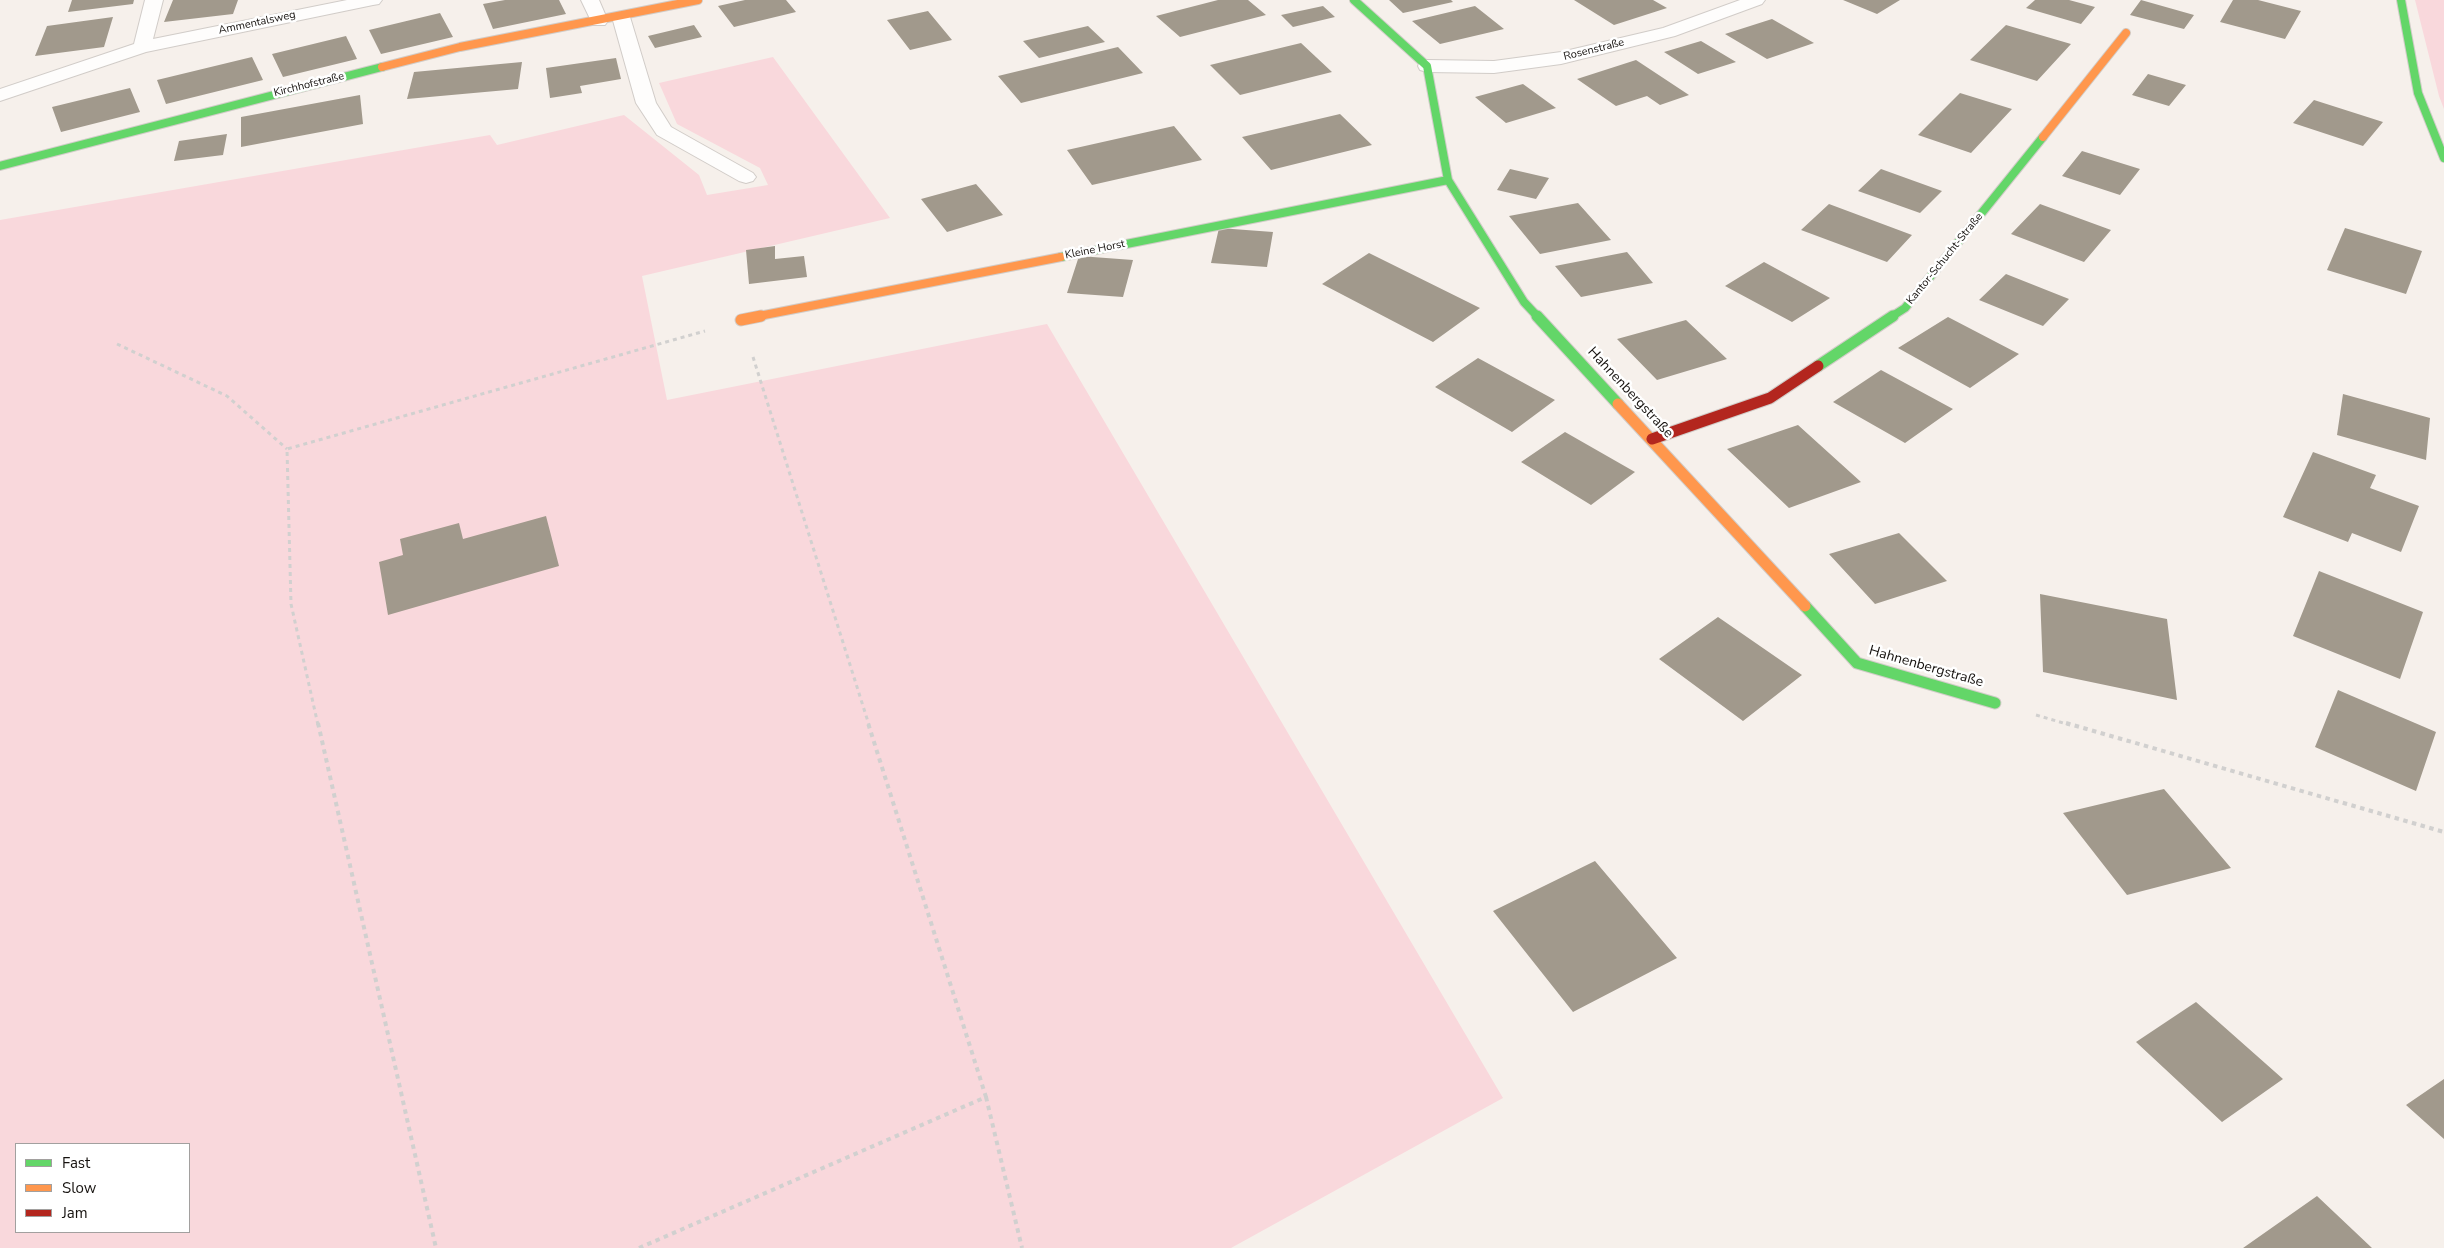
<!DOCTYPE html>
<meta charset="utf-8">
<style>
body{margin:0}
#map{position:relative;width:2444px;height:1248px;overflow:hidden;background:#f6f0eb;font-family:"Nunito Sans",sans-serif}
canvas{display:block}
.legend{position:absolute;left:15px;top:1143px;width:175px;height:90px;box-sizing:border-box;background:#fff;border:1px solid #a2a09f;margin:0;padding:6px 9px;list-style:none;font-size:15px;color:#16120f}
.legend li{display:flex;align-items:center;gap:10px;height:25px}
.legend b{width:25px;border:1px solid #a2a09f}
</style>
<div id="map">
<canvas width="2444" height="1248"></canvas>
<ul class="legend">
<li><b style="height:6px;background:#63d668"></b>Fast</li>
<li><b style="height:6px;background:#ff974d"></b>Slow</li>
<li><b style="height:6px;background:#b3261e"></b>Jam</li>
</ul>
</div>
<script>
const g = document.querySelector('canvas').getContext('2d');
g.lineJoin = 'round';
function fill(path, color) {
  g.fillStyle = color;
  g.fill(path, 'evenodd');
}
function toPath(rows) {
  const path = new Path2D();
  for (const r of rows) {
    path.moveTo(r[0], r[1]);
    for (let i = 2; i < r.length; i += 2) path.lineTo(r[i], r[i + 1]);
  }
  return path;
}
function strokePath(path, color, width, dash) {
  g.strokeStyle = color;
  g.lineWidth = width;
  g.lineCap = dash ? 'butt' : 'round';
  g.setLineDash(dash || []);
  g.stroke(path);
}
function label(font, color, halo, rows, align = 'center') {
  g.font = font + ' "Nunito Sans",sans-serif';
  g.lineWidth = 5;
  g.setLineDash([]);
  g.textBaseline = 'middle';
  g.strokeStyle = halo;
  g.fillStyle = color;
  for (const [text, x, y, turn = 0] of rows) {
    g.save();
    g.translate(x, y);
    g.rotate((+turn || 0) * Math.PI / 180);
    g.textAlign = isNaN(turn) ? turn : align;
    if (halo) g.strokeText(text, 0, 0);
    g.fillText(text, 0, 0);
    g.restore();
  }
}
const green = toPath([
 [2415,0,2444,0,2444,109,2439,96],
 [773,57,890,218,642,276,667,400,1047,324,1503,1098,1231,1248,0,1248,0,220,490,135,497,145,624,115,699,175,707,195,768,185,760,168,677,124,659,83],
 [16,1144,189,1144,189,1232,16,1232]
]);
const building = toPath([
 [72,0,134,0,133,4,68,12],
 [173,0,238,0,233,14,164,22],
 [505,0,559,0,566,14,493,29,483,4],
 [745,0,786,0,796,12,734,27,718,6],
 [1218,0,1248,0,1266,15,1180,37,1156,16],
 [1389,0,1451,0,1453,2,1403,13],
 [1574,0,1653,0,1667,8,1614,25],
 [1843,0,1900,0,1877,14],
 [2035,0,2069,0,2095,7,2081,24,2026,8],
 [2141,0,2194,15,2184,29,2130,15],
 [2233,0,2258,0,2301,11,2285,39,2220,22],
 [1323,6,1335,17,1293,27,1281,15],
 [1475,6,1504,29,1440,44,1412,21],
 [928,11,952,40,910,50,887,20],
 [440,13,453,37,381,54,369,30],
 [113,17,104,47,35,56,47,26],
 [1772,19,1814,43,1767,59,1725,34],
 [694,25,702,37,655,48,648,36],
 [2006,25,2071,44,2037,81,1970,60],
 [1088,26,1105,42,1039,58,1023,41],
 [346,36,357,59,283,77,272,54],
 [1701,41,1736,62,1698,74,1664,52],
 [1301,43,1332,72,1240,95,1210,65],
 [1118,47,1143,73,1021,103,998,76],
 [252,57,263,80,166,104,157,80],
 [616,58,621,79,580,86,582,93,550,98,546,68],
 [1636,60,1689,95,1660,105,1647,96,1616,106,1577,79],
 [522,62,518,89,407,99,414,72],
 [2148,74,2186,85,2169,106,2132,95],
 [1523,84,1556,108,1506,123,1475,97],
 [130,88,140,112,61,132,52,107],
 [1960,93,2012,109,1971,153,1918,135],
 [360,95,363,124,241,147,241,117],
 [2314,100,2383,122,2363,146,2293,123],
 [1340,114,1372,145,1271,170,1242,137],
 [1174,126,1202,160,1092,185,1067,150],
 [227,134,223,155,174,161,179,141],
 [2082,151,2140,169,2120,195,2062,176],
 [1510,169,1549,178,1536,199,1497,190],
 [1881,169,1942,191,1920,213,1858,191],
 [976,184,1003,215,947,232,921,199],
 [1578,203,1611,240,1540,254,1509,216],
 [1829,204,1912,235,1887,262,1801,230],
 [2040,204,2111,230,2084,262,2011,234],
 [1219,228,1273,232,1267,267,1211,263],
 [2345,228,2422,251,2406,294,2327,270],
 [775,246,775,259,804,256,807,277,749,284,746,250],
 [1627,252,1653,283,1581,297,1555,266],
 [1369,253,1480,308,1433,342,1322,284],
 [1079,256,1133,260,1123,297,1067,293],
 [1764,262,1830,298,1792,322,1725,286],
 [2006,274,2069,299,2043,326,1979,300],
 [1948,317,2019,354,1970,388,1898,348],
 [1686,320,1727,359,1657,380,1617,339],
 [1478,358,1555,400,1512,432,1435,387],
 [1881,370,1953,409,1905,443,1833,402],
 [2343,394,2430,418,2426,460,2337,435],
 [1798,425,1861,482,1789,508,1727,449],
 [1565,432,1635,472,1591,505,1521,462],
 [2313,452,2376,475,2370,488,2419,506,2401,552,2352,533,2348,542,2283,517],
 [546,516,559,566,388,615,379,562,403,555,400,539,459,523,463,539],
 [1899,533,1947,581,1875,604,1829,554],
 [2319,571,2423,612,2400,679,2293,636],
 [2040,594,2167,619,2177,700,2043,672],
 [1718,617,1802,675,1743,721,1659,659],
 [2338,690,2436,732,2416,791,2315,747],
 [2164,789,2231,868,2127,895,2063,813],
 [1595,861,1677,958,1573,1012,1493,911],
 [2196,1002,2283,1079,2222,1122,2136,1042],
 [2444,1079,2444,1139,2406,1105],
 [2317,1196,2372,1248,2243,1248]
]);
const pathFar1 = toPath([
 [117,344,227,396,287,449],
 [753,357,869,725],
 [2036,715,2070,725],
 [318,725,291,604,287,449,705,331]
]);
const path = toPath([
 [318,723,436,1248],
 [2066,723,2444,832],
 [986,1097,1022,1248],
 [639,1248,986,1097,868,723]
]);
const street = toPath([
 [145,0,163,0,153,39,347,0,382,0,379,4,373,5,146,52,0,101,0,89,134,44,145,0],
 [581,0,599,0,608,21,605,25,593,25,581,0],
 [1740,0,1765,0,1762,4,1675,36,1561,64,1494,73,1427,72,1420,70,1418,66,1420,62,1427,60,1494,61,1561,52,1663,28,1740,0],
 [621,12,627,13,630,17,656,103,671,127,753,173,756,177,753,181,746,183,739,181,657,135,636,103,612,17,615,13,621,12]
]);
const fastFar1 = toPath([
 [1354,0,1427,66,1448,180,1524,302,1538,317],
 [2401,0,2418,93,2444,158],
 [0,166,382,67],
 [1061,257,1448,180],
 [1891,317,1905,308,2043,137]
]);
const fast = toPath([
 [1537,316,1618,404],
 [1818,366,1893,316],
 [1805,606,1857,663,1995,703]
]);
const slowFar1 = toPath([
 [382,67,460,47,698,0],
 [2043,137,2126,33],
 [754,317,1061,257]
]);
const slow = toPath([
 [741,320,761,316],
 [1618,404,1805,606]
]);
const jam = toPath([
 [1652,439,1770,398,1818,366]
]);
const farStreetnames = [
 ["Ammentalsweg",257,23,-12],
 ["Rosenstraße",1594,50,-14],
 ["Kirchhofstraße",309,85,-14],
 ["Kleine Horst",1095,250,-11],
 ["Kantor-Schucht-Straße",1945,259,-51]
];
const streetNames = [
 ["Hahnenbergstraße",1630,393,47],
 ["Hahnenbergstraße",1926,667,16]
];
fill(green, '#f9d8dc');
fill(building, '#a1998c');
strokePath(street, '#d1ccc8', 2);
strokePath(fastFar1, '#d1ccc8', 10);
strokePath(fast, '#d1ccc8', 13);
strokePath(slowFar1, '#d1ccc8', 10);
strokePath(slow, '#d1ccc8', 13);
strokePath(jam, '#d1ccc8', 13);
strokePath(pathFar1, '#d1d0cf', 3, [4, 4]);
strokePath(path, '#d1d0cf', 4, [4.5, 4.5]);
fill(street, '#fefdfc');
strokePath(fastFar1, '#63d668', 8);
strokePath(fast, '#63d668', 11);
strokePath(slowFar1, '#ff974d', 8);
strokePath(slow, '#ff974d', 11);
strokePath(jam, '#b3261e', 11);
label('11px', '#16120f', '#fff', farStreetnames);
label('14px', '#16120f', '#fff', streetNames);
</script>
